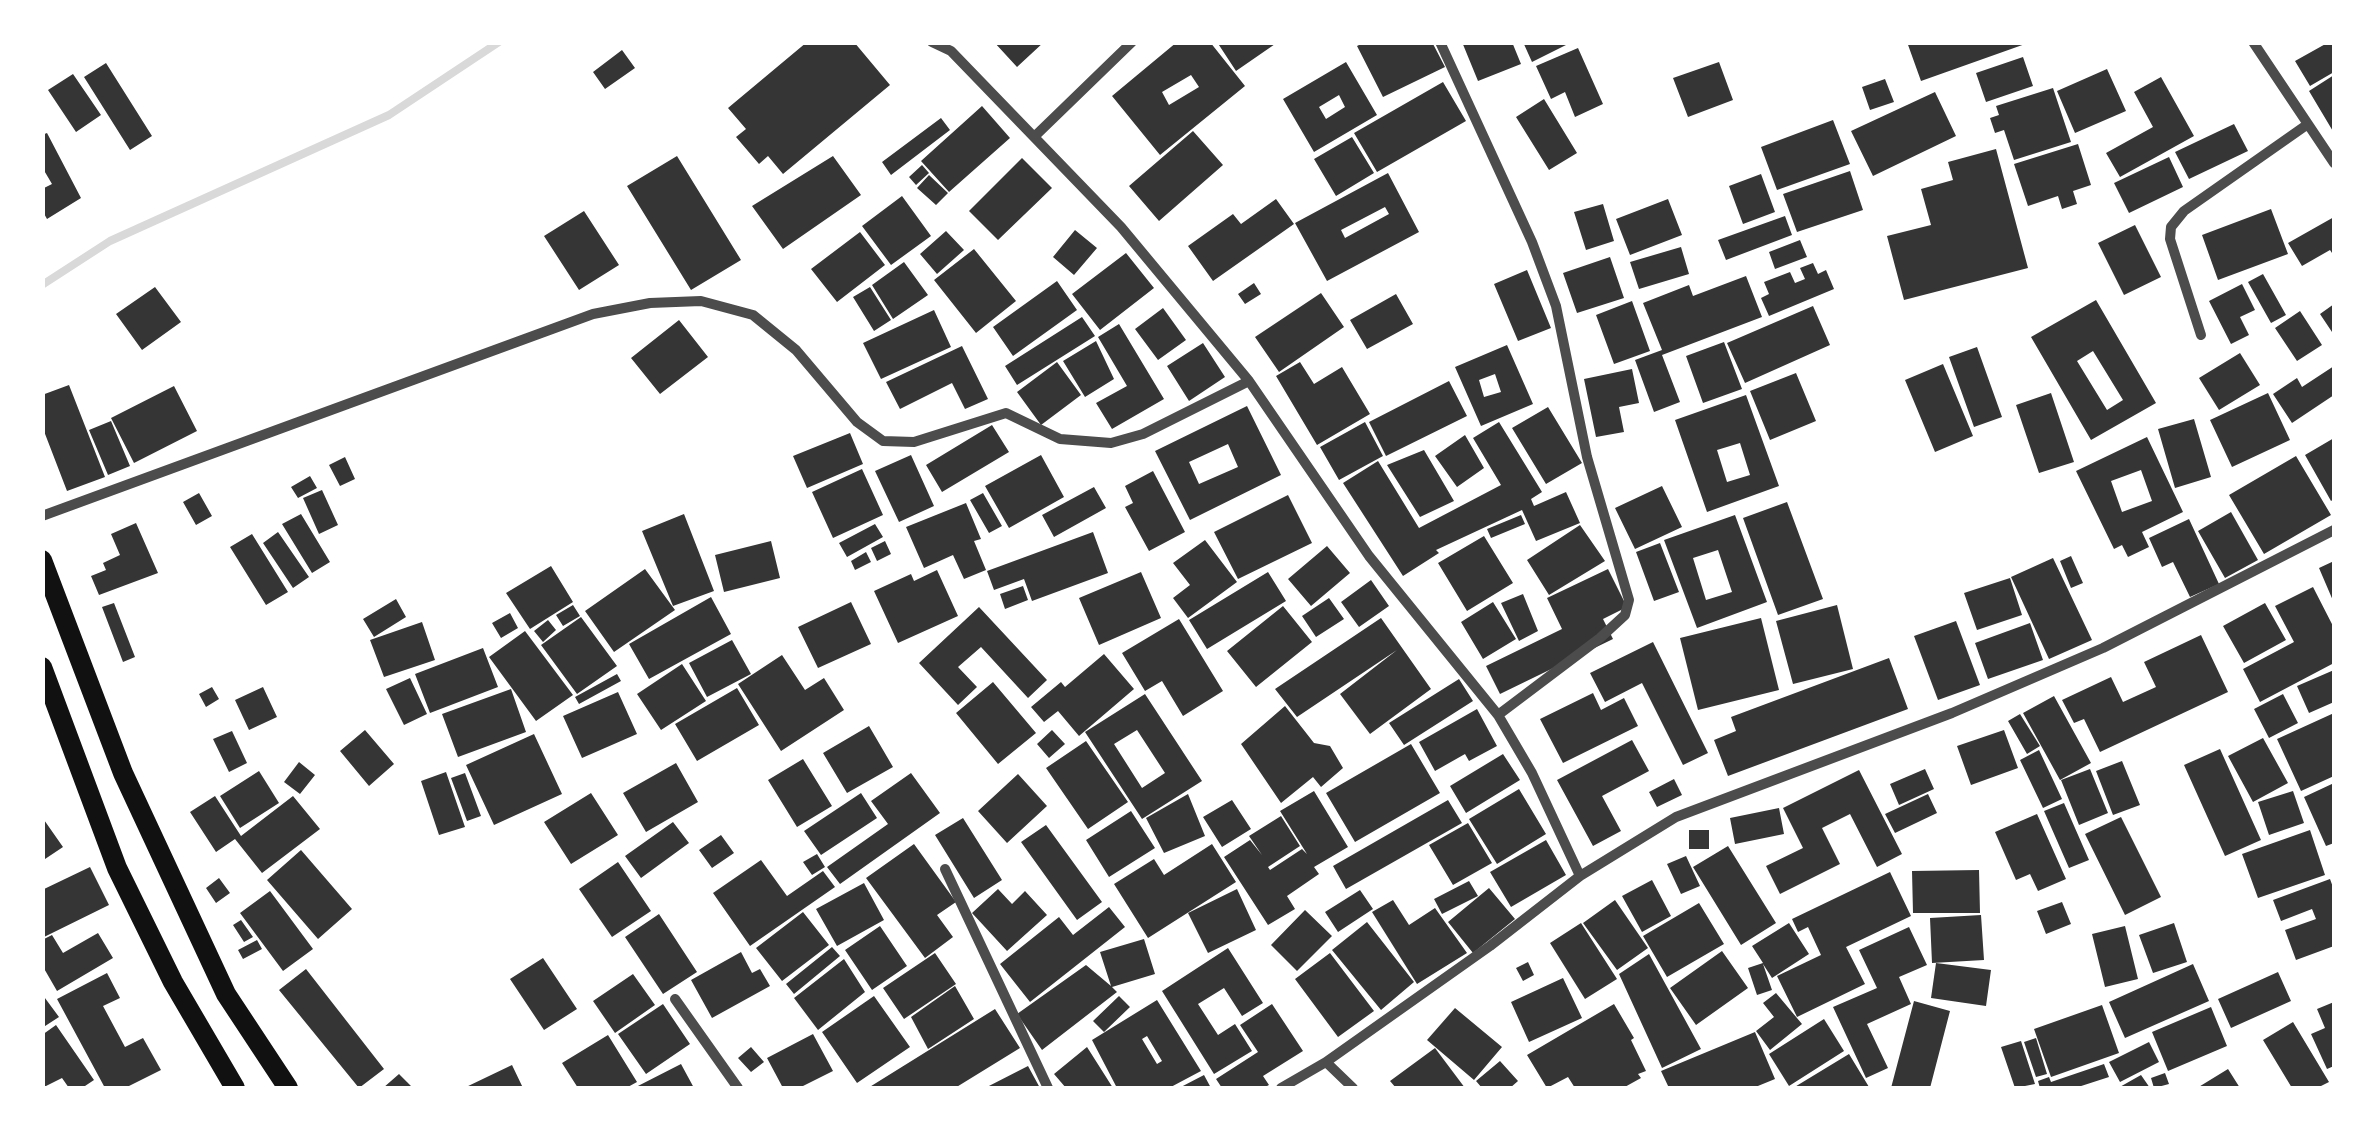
<!DOCTYPE html>
<style>
body{margin:0}
#map{position:relative;width:2377px;height:1131px;overflow:hidden;background:#fff;font-family:"Space Grotesk",sans-serif}
canvas{display:block}
.frame{position:absolute;inset:0;border:45px solid #fff;pointer-events:none}
</style>
<div id="map">
<canvas width="2377" height="1131"></canvas>
<div class="frame"></div>
</div>
<script>
const g = document.querySelector('canvas').getContext('2d');
g.lineJoin = 'round';
function toPath(rows) {
  const path = new Path2D();
  for (const r of rows) {
    path.moveTo(r[0], r[1]);
    for (let i = 2; i < r.length; i += 2) path.lineTo(r[i], r[i + 1]);
  }
  return path;
}
function strokePath(path, color, width, dash) {
  g.strokeStyle = color;
  g.lineWidth = width;
  g.lineCap = dash ? 'butt' : 'round';
  g.setLineDash(dash || []);
  g.stroke(path);
}
function fill(path, color) {
  g.fillStyle = color;
  g.fill(path, 'evenodd');
}
const stream = toPath([
 [42,285,110,241,389,115,499,42]
]);
const building = toPath([
 [807,42,854,42,890,85,783,174,768,156,759,164,736,137,746,129,728,108],
 [994,42,1044,42,1017,67],
 [1177,42,1210,42,1245,86,1160,155,1112,96],
 [1191,75,1199,87,1169,105,1162,92],
 [1217,42,1278,42,1236,71],
 [1365,42,1432,42,1445,67,1383,97,1357,46],
 [1462,42,1512,42,1521,64,1478,81],
 [1523,42,1565,42,1566,45,1532,62],
 [1907,42,2028,42,2028,43,1921,81],
 [2329,42,2334,42,2334,72,2310,86,2295,61],
 [1578,48,1603,104,1575,117,1565,92,1551,99,1536,66],
 [622,50,635,68,605,89,593,72],
 [2023,57,2033,86,1986,102,1976,73],
 [1346,62,1377,115,1314,152,1283,99],
 [1339,95,1345,107,1326,119,1319,107],
 [1719,62,1733,100,1688,117,1673,78],
 [106,63,152,136,130,150,84,77],
 [2107,69,2126,111,2075,133,2057,91],
 [73,74,101,115,76,132,48,90],
 [2334,75,2334,133,2309,91],
 [2161,77,2194,136,2120,177,2106,153,2153,127,2134,92],
 [1885,79,1894,102,1870,110,1862,87],
 [1443,82,1466,121,1377,172,1354,133],
 [2053,88,2071,142,2014,160,2004,130,1995,133,1990,118,1999,115,1996,106],
 [1935,92,1956,136,1873,176,1851,131],
 [1544,99,1577,153,1549,170,1516,117],
 [982,106,1010,138,949,192,921,161],
 [941,118,950,130,891,175,882,162],
 [1833,120,1850,164,1777,190,1761,147],
 [2234,124,2248,151,2189,179,2175,152],
 [1193,131,1223,165,1159,221,1129,186],
 [47,133,81,198,47,219,42,210,42,189,52,184,42,167,42,135],
 [1352,137,1374,173,1336,196,1314,159],
 [2078,144,2091,185,2073,191,2077,204,2062,209,2058,196,2028,206,2014,164],
 [1996,149,2028,268,1904,300,1887,236,1931,225,1921,189,1953,180,1948,162],
 [677,156,741,260,691,290,627,186],
 [833,156,861,195,783,249,752,206],
 [2169,157,2183,187,2129,213,2114,183],
 [1022,158,1052,188,998,240,969,211],
 [922,165,929,173,916,185,909,177],
 [1850,171,1863,210,1797,232,1783,194],
 [1388,173,1419,232,1327,281,1295,223],
 [1385,207,1389,214,1345,238,1341,230],
 [1761,174,1775,212,1743,224,1729,186],
 [929,175,948,193,936,205,917,188],
 [902,196,931,236,891,265,862,226],
 [1276,199,1294,224,1213,281,1188,246,1233,214,1241,224],
 [1668,199,1682,235,1630,255,1616,219],
 [1603,204,1614,241,1586,250,1574,212],
 [2271,209,2288,254,2218,280,2202,235],
 [584,211,619,265,579,290,544,236],
 [1785,216,1792,235,1726,260,1718,240],
 [2334,217,2334,256,2330,250,2302,266,2288,243],
 [2135,225,2161,277,2124,295,2098,243],
 [1075,230,1097,248,1074,275,1053,257],
 [946,231,964,250,937,274,920,254],
 [860,232,885,265,837,302,811,269],
 [1800,240,1807,257,1775,269,1769,252],
 [1681,247,1689,274,1639,289,1630,262],
 [974,249,1016,301,976,333,934,280],
 [1126,253,1154,288,1100,330,1072,294],
 [1610,257,1624,298,1577,313,1563,273],
 [904,262,928,295,893,319,872,285],
 [1813,263,1818,274,1826,270,1834,289,1769,316,1761,298,1769,294,1764,282,1790,272,1795,283,1805,279,1800,268],
 [1527,270,1551,328,1518,341,1494,284],
 [2263,274,2286,315,2271,323,2248,282],
 [1746,276,1762,317,1662,355,1680,402,1654,412,1635,360,1662,350,1643,303,1689,285,1693,296],
 [1057,281,1077,310,1013,356,993,327],
 [1254,283,1261,294,1245,304,1238,294],
 [2242,284,2255,310,2240,317,2249,335,2231,344,2209,301],
 [155,287,181,322,142,350,116,314],
 [870,287,891,320,874,331,853,297],
 [1321,293,1344,327,1279,372,1255,337],
 [1396,294,1413,324,1367,349,1350,320],
 [2096,300,2156,403,2091,440,2031,337],
 [2093,351,2123,400,2107,410,2077,361],
 [1632,301,1650,351,1614,364,1596,315],
 [2334,304,2334,335,2320,314],
 [1813,306,1830,345,1745,383,1727,343],
 [1163,308,1186,340,1158,360,1135,329],
 [934,310,951,347,881,379,863,343],
 [2300,311,2322,345,2297,361,2275,328],
 [1082,317,1095,336,1017,385,1005,366],
 [679,320,708,357,660,394,631,358],
 [1119,324,1164,399,1112,429,1096,403,1127,386,1098,337],
 [1096,341,1114,379,1085,397,1063,361],
 [1724,342,1742,389,1703,403,1686,356],
 [1203,343,1225,377,1189,401,1167,366],
 [1507,345,1533,404,1481,426,1455,367],
 [1495,374,1501,392,1484,397,1479,380],
 [962,346,988,399,965,409,952,383,900,409,886,382],
 [1977,347,2002,417,1974,427,1949,357],
 [2240,353,2260,385,2219,410,2199,378],
 [1057,362,1081,395,1041,425,1017,392],
 [1300,362,1314,384,1342,367,1370,414,1317,445,1276,376],
 [1943,364,1973,436,1935,452,1905,380],
 [2334,366,2334,395,2292,423,2273,394,2297,378,2302,387],
 [1632,369,1639,403,1619,407,1624,432,1596,437,1584,379],
 [1796,373,1816,421,1770,440,1750,391],
 [1449,381,1467,416,1386,456,1369,422],
 [69,385,105,477,67,491,42,426,42,395],
 [174,386,197,431,134,463,111,418],
 [2051,393,2074,462,2039,473,2016,405],
 [2268,393,2290,440,2232,467,2210,420],
 [1746,395,1779,486,1707,512,1675,420],
 [1740,443,1750,475,1727,482,1717,450],
 [1247,406,1281,475,1190,520,1155,451],
 [1228,444,1238,467,1199,484,1189,462],
 [1548,407,1582,463,1546,484,1512,428],
 [2194,419,2211,477,2175,488,2158,429],
 [111,421,130,466,108,475,89,430],
 [1365,422,1383,456,1339,480,1320,447],
 [1499,422,1542,492,1531,499,1534,506,1566,492,1580,523,1536,541,1522,510,1436,550,1439,553,1403,576,1343,483,1378,461,1419,528,1501,485,1473,438],
 [992,425,1009,452,942,492,926,465],
 [850,433,863,464,807,488,793,456],
 [1465,435,1484,468,1457,487,1435,456],
 [2147,437,2183,512,2142,532,2149,547,2128,557,2122,545,2114,549,2076,471],
 [2141,470,2152,501,2122,512,2111,481],
 [2334,438,2334,499,2331,501,2305,455],
 [1424,450,1454,501,1420,517,1387,465],
 [911,455,934,506,899,522,875,471],
 [1041,455,1064,497,1009,528,985,486],
 [2296,456,2331,515,2264,554,2229,495],
 [345,457,355,479,340,486,329,465],
 [862,469,883,515,833,538,812,492],
 [1153,471,1185,532,1149,551,1125,507,1133,503,1125,486],
 [310,476,317,488,298,498,291,487],
 [1662,486,1682,527,1635,549,1615,508],
 [1094,487,1106,508,1054,537,1042,515],
 [322,490,338,525,319,534,303,498],
 [199,493,212,516,196,525,183,502],
 [983,493,1002,526,989,533,970,500],
 [1288,495,1312,543,1238,579,1214,532],
 [1787,502,1823,599,1778,615,1743,518],
 [966,503,981,539,974,541,986,570,964,579,953,555,924,568,906,527],
 [2231,512,2258,560,2225,578,2198,531],
 [301,514,330,562,312,573,282,524],
 [684,514,714,591,673,606,642,531],
 [1521,515,1525,524,1491,538,1487,529],
 [1735,515,1767,602,1697,628,1664,540],
 [1718,550,1732,592,1706,600,1693,558],
 [2189,519,2219,584,2190,597,2173,562,2162,567,2149,538],
 [136,523,158,573,99,595,91,576,106,570,103,563,120,555,111,534],
 [875,524,883,537,847,557,839,543],
 [1580,525,1605,561,1549,595,1527,560],
 [278,532,309,577,293,588,263,543],
 [1093,532,1108,573,1032,601,1024,579,994,590,987,571],
 [252,534,288,592,266,605,230,547],
 [1484,536,1513,583,1467,611,1438,563],
 [1205,540,1237,582,1188,618,1173,598,1190,585,1173,563],
 [771,541,780,578,724,592,715,555],
 [885,541,891,554,877,561,871,548],
 [1660,543,1679,592,1654,601,1636,552],
 [1327,546,1350,573,1311,606,1288,579],
 [866,552,871,562,855,570,851,561],
 [2071,556,2083,583,2071,588,2060,561],
 [2053,558,2092,640,2049,659,2011,577],
 [2334,561,2334,603,2319,568],
 [551,566,573,602,530,629,506,593],
 [645,569,675,610,614,652,585,611],
 [1608,569,1627,607,1603,619,1613,639,1500,694,1486,666,1562,629,1547,598],
 [937,570,958,616,898,643,874,591,911,574,914,581],
 [1141,572,1161,618,1099,645,1079,598],
 [1268,572,1286,601,1207,649,1189,620],
 [2010,578,2022,615,1977,630,1964,593],
 [1371,580,1389,606,1359,627,1341,602],
 [1023,586,1028,600,1005,609,1000,594],
 [2313,587,2334,628,2334,663,2260,702,2243,669,2294,642,2275,606],
 [1523,594,1538,631,1519,641,1501,603],
 [711,597,731,634,649,679,629,644],
 [1329,598,1344,619,1316,637,1302,616],
 [396,599,406,617,374,637,363,619],
 [851,602,871,644,818,668,798,627],
 [1493,602,1516,639,1483,659,1461,622],
 [114,603,135,657,123,662,102,607],
 [2265,603,2286,640,2244,663,2223,626],
 [573,605,580,616,563,626,556,615],
 [1837,605,1853,669,1793,684,1776,621],
 [1283,606,1312,642,1256,687,1227,651],
 [979,607,1047,680,1028,698,981,647,958,667,977,687,958,705,919,663],
 [510,613,518,628,501,638,492,623],
 [581,617,617,666,577,694,541,645],
 [1381,618,1431,689,1370,734,1340,694,1397,650,1297,717,1275,689],
 [1761,618,1779,690,1698,710,1680,638],
 [1179,619,1223,691,1183,716,1162,681,1145,691,1122,653],
 [548,620,556,630,543,642,534,631],
 [1956,621,1980,685,1938,700,1914,636],
 [422,622,435,660,384,677,370,640],
 [2030,623,2043,660,1988,679,1975,643],
 [525,631,573,695,536,721,489,657],
 [2201,635,2228,692,2100,752,2084,719,2074,723,2062,700,2111,677,2123,702,2156,687,2144,662],
 [732,640,751,674,707,697,689,663],
 [1653,642,1708,753,1683,765,1642,683,1605,702,1590,673],
 [483,648,498,687,430,713,415,674],
 [1104,654,1134,689,1079,736,1058,711,1044,722,1031,707,1061,682,1065,687],
 [782,655,805,690,824,678,844,710,781,751,738,684],
 [1889,658,1908,709,1728,776,1714,740,1736,731,1731,717],
 [682,664,706,701,661,730,637,694],
 [2334,670,2334,702,2309,713,2297,686],
 [617,674,621,681,579,704,575,697],
 [410,678,427,714,404,725,386,689],
 [1459,679,1473,701,1404,745,1389,723],
 [993,682,1036,733,998,764,956,713],
 [212,687,219,699,206,707,199,694],
 [263,687,277,717,249,730,235,700],
 [737,688,759,725,697,761,675,724],
 [511,689,526,732,458,757,442,714],
 [618,692,637,734,582,758,563,716],
 [1593,693,1601,710,1624,698,1638,726,1563,763,1540,719],
 [1145,694,1202,781,1142,819,1085,732],
 [1137,730,1165,773,1142,788,1114,744],
 [2283,694,2298,723,2269,738,2254,709],
 [2054,696,2091,763,2060,780,2023,713],
 [1285,706,1314,743,1330,746,1343,768,1321,787,1313,777,1281,803,1241,744],
 [1477,709,1497,746,1469,761,1465,754,1435,771,1419,742],
 [2334,713,2334,776,2301,791,2277,739],
 [2020,714,2040,746,2027,754,2008,721],
 [869,726,893,767,847,793,823,753],
 [365,730,394,764,369,786,340,751],
 [1052,730,1065,744,1049,758,1037,744],
 [2004,730,2018,768,1971,785,1957,746],
 [232,731,247,763,229,772,213,739],
 [534,734,562,794,494,825,466,765],
 [2263,738,2288,783,2253,802,2228,756],
 [1632,740,1649,771,1602,796,1621,831,1593,846,1557,780],
 [1086,741,1128,802,1088,829,1046,768],
 [1411,744,1440,793,1355,842,1326,793],
 [2220,749,2261,840,2225,856,2184,765],
 [2039,750,2062,799,2043,808,2020,760],
 [1503,754,1520,780,1466,813,1450,786],
 [803,759,832,806,797,827,768,780],
 [2122,761,2140,805,2113,815,2096,771],
 [299,762,315,775,300,794,284,782],
 [676,763,698,802,646,832,623,793],
 [1925,769,1934,789,1899,805,1890,784],
 [2090,769,2108,813,2079,825,2061,780],
 [1859,770,1902,854,1877,867,1850,814,1822,828,1840,864,1780,894,1766,866,1803,848,1783,808],
 [259,771,279,803,240,828,220,796],
 [446,772,465,827,439,835,421,781],
 [465,773,481,816,467,821,451,778],
 [911,773,940,813,840,884,827,867,888,824,871,801],
 [1018,774,1047,806,1007,843,978,811],
 [1674,779,1682,795,1657,807,1649,792],
 [2334,783,2334,843,2326,846,2304,797],
 [1519,789,1546,834,1497,864,1469,819],
 [1314,791,1348,847,1314,867,1319,874,1287,896,1295,909,1268,925,1224,857,1250,840,1262,855,1249,836,1281,816,1300,846,1268,867,1270,870,1302,849,1307,854,1280,811],
 [2293,791,2304,823,2269,835,2258,802],
 [591,793,618,835,571,864,544,822],
 [861,793,877,818,821,855,804,831],
 [1188,794,1205,836,1164,853,1146,818],
 [1928,794,1937,813,1895,833,1885,814],
 [215,796,241,836,293,796,320,829,262,873,235,839,216,852,190,812],
 [1232,800,1251,829,1222,847,1203,817],
 [1448,800,1462,823,1346,889,1333,866],
 [2064,803,2089,860,2069,868,2044,811],
 [1779,808,1784,834,1735,844,1730,818],
 [1131,811,1155,848,1109,877,1086,840],
 [2037,814,2066,879,2038,891,2030,874,2016,880,1995,832],
 [42,817,63,847,42,861],
 [2121,817,2161,897,2125,915,2085,834],
 [963,818,1002,880,974,898,935,835],
 [673,822,689,843,641,878,625,856],
 [1468,823,1492,863,1453,885,1429,845],
 [1046,825,1102,902,1077,920,1021,842],
 [1689,830,1709,830,1709,849,1689,849],
 [2310,830,2325,875,2258,898,2242,854],
 [721,835,734,853,712,868,699,850],
 [1546,840,1566,875,1511,907,1490,872],
 [914,844,956,902,937,915,953,937,925,958,866,878],
 [1212,844,1236,882,1148,938,1114,884,1154,859,1164,875],
 [1728,846,1776,923,1741,945,1693,867],
 [301,850,352,909,318,939,267,880],
 [817,854,825,867,812,875,803,862],
 [1686,856,1700,886,1681,894,1667,864],
 [761,860,787,896,823,871,835,887,750,946,713,893],
 [618,862,651,911,612,937,579,889],
 [90,867,109,905,42,938,42,890],
 [1979,870,1980,913,1913,913,1912,871],
 [1890,872,1911,916,1846,947,1865,984,1797,1017,1777,976,1821,955,1808,927,1798,932,1792,919],
 [219,878,230,893,216,903,206,888],
 [2330,879,2334,890,2334,946,2296,960,2285,930,2316,919,2312,909,2281,921,2273,900],
 [1652,880,1671,916,1642,932,1622,896],
 [1469,881,1478,896,1442,914,1434,899],
 [864,883,884,920,837,946,816,909],
 [1489,888,1515,919,1473,953,1448,922],
 [998,889,1012,904,1025,891,1047,915,1007,951,972,913],
 [1237,889,1256,930,1208,953,1188,913],
 [1360,890,1373,909,1338,932,1325,912],
 [270,891,313,949,283,971,240,913],
 [1393,900,1409,925,1435,908,1467,953,1417,984,1372,912],
 [1615,900,1648,948,1617,970,1583,923],
 [2062,902,2071,924,2046,934,2037,911],
 [1699,903,1724,944,1667,977,1643,936],
 [1109,907,1125,927,1030,1002,1000,964,1059,917,1073,935],
 [1305,910,1332,936,1297,971,1271,945],
 [803,912,829,945,782,981,756,948],
 [659,914,697,972,663,994,625,937],
 [1981,915,1984,960,1932,963,1930,918],
 [241,920,253,937,244,942,233,925],
 [1367,922,1414,982,1381,1010,1332,950],
 [1581,923,1617,979,1585,999,1550,943],
 [1789,923,1809,954,1772,978,1763,964,1772,990,1757,995,1748,968,1763,963,1752,946],
 [2174,923,2187,962,2153,973,2139,935],
 [880,926,907,966,872,990,845,950],
 [2125,926,2138,979,2105,987,2092,934],
 [1909,927,1927,965,1899,977,1911,1004,1867,1024,1888,1068,1866,1078,1833,1007,1877,988,1859,950],
 [98,933,113,958,57,991,42,965,42,940,52,935,63,953],
 [1144,939,1155,974,1112,987,1117,992,1042,1050,1017,1014,1086,965,1111,986,1100,952],
 [257,940,262,949,243,959,238,950],
 [832,947,840,956,794,994,786,984],
 [1228,948,1263,1003,1242,1016,1224,988,1198,1004,1218,1035,1235,1024,1252,1051,1214,1074,1162,991],
 [1722,951,1748,988,1696,1025,1670,988],
 [741,952,752,973,760,969,770,986,712,1018,691,980],
 [935,953,956,984,904,1019,883,988],
 [1330,953,1374,1011,1338,1037,1295,979],
 [1649,954,1701,1049,1662,1068,1619,974],
 [543,958,577,1009,544,1030,510,979],
 [844,959,865,992,818,1030,794,998],
 [1528,962,1534,975,1523,981,1516,968],
 [1936,963,1991,970,1986,1006,1931,998],
 [2193,964,2209,1001,2125,1038,2109,1002],
 [306,969,384,1069,359,1088,279,990],
 [2278,972,2291,1001,2231,1028,2218,999],
 [107,973,120,998,103,1006,125,1047,143,1038,161,1070,125,1088,105,1088,57,999],
 [633,974,655,1005,615,1033,593,1001],
 [1563,978,1582,1018,1529,1042,1511,1002],
 [955,986,974,1019,928,1049,911,1017],
 [1776,993,1802,1024,1770,1050,1756,1031,1774,1017,1763,1003],
 [42,994,59,1017,42,1028],
 [874,996,910,1047,857,1083,822,1032],
 [1119,996,1130,1007,1104,1032,1093,1021],
 [1157,1000,1201,1071,1169,1088,1117,1088,1092,1040],
 [1147,1036,1162,1061,1157,1064,1142,1039],
 [1914,1001,1950,1011,1930,1088,1891,1088],
 [2334,1002,2334,1066,2327,1069,2311,1034,2325,1028,2317,1009],
 [663,1004,690,1044,646,1074,618,1034],
 [1272,1004,1303,1051,1263,1076,1269,1085,1263,1088,1222,1088,1216,1079,1258,1052,1240,1025],
 [1614,1004,1634,1038,1631,1040,1646,1071,1638,1074,1641,1078,1623,1088,1575,1088,1568,1077,1547,1088,1527,1055],
 [2102,1005,2119,1053,2051,1077,2034,1029],
 [2211,1007,2227,1046,2168,1071,2152,1032],
 [1455,1008,1502,1047,1474,1080,1427,1040],
 [995,1009,1020,1048,955,1088,868,1088],
 [1824,1019,1844,1051,1789,1086,1769,1054],
 [2293,1022,2329,1082,2317,1088,2292,1088,2263,1040],
 [56,1025,94,1080,82,1088,69,1088,62,1078,42,1088,42,1035],
 [1755,1032,1775,1079,1753,1088,1669,1088,1661,1071],
 [813,1034,833,1071,799,1088,783,1088,767,1058],
 [608,1035,637,1082,626,1088,578,1088,562,1063],
 [2036,1038,2047,1074,2036,1077,2024,1042],
 [2021,1041,2035,1084,2015,1088,2001,1047],
 [2149,1042,2159,1062,2120,1082,2109,1062],
 [751,1047,764,1062,751,1072,738,1058],
 [1087,1047,1113,1088,1066,1088,1054,1074],
 [1435,1048,1465,1088,1396,1088,1390,1081],
 [1849,1054,1869,1087,1793,1088],
 [1500,1061,1518,1081,1510,1088,1482,1088,1476,1081],
 [681,1064,694,1088,634,1088],
 [2104,1064,2109,1077,2075,1088,2040,1088,2038,1081,2049,1077,2051,1082],
 [512,1065,523,1088,464,1088],
 [1028,1066,1040,1088,985,1088],
 [2228,1069,2240,1088,2197,1088],
 [2165,1073,2169,1084,2154,1088,2151,1078],
 [399,1074,413,1088,383,1088],
 [1204,1075,1211,1088,1179,1088],
 [2141,1075,2150,1088,2118,1088]
]);
const minor = toPath([
 [932,42,951,51,1121,227,1249,381,1369,556,1498,715,1532,773,1580,876],
 [1440,42,1532,242,1556,306,1587,457,1629,600,1625,615,1600,638,1498,715],
 [2253,42,2334,163],
 [1034,137,1132,42],
 [2201,335,2170,239,2171,227,2184,211,2308,124],
 [42,516,593,314,650,303,701,301,753,315,796,350,857,422,883,441,914,442,1006,413,1060,439,1111,443,1143,434,1249,381],
 [945,869,1048,1088],
 [675,999,738,1088],
 [1326,1062,1353,1088],
 [1281,1088,1326,1062,1490,946,1580,876,1676,817,1952,713,2103,648,2334,530]
]);
const secondary = toPath([
 [42,560,123,773,226,994,288,1088],
 [42,667,117,868,173,982,235,1088]
]);
strokePath(stream, '#d9d9d9', 8);
fill(building, '#353535');
strokePath(minor, '#4c4c4c', 10);
strokePath(secondary, '#111', 20);
</script>
